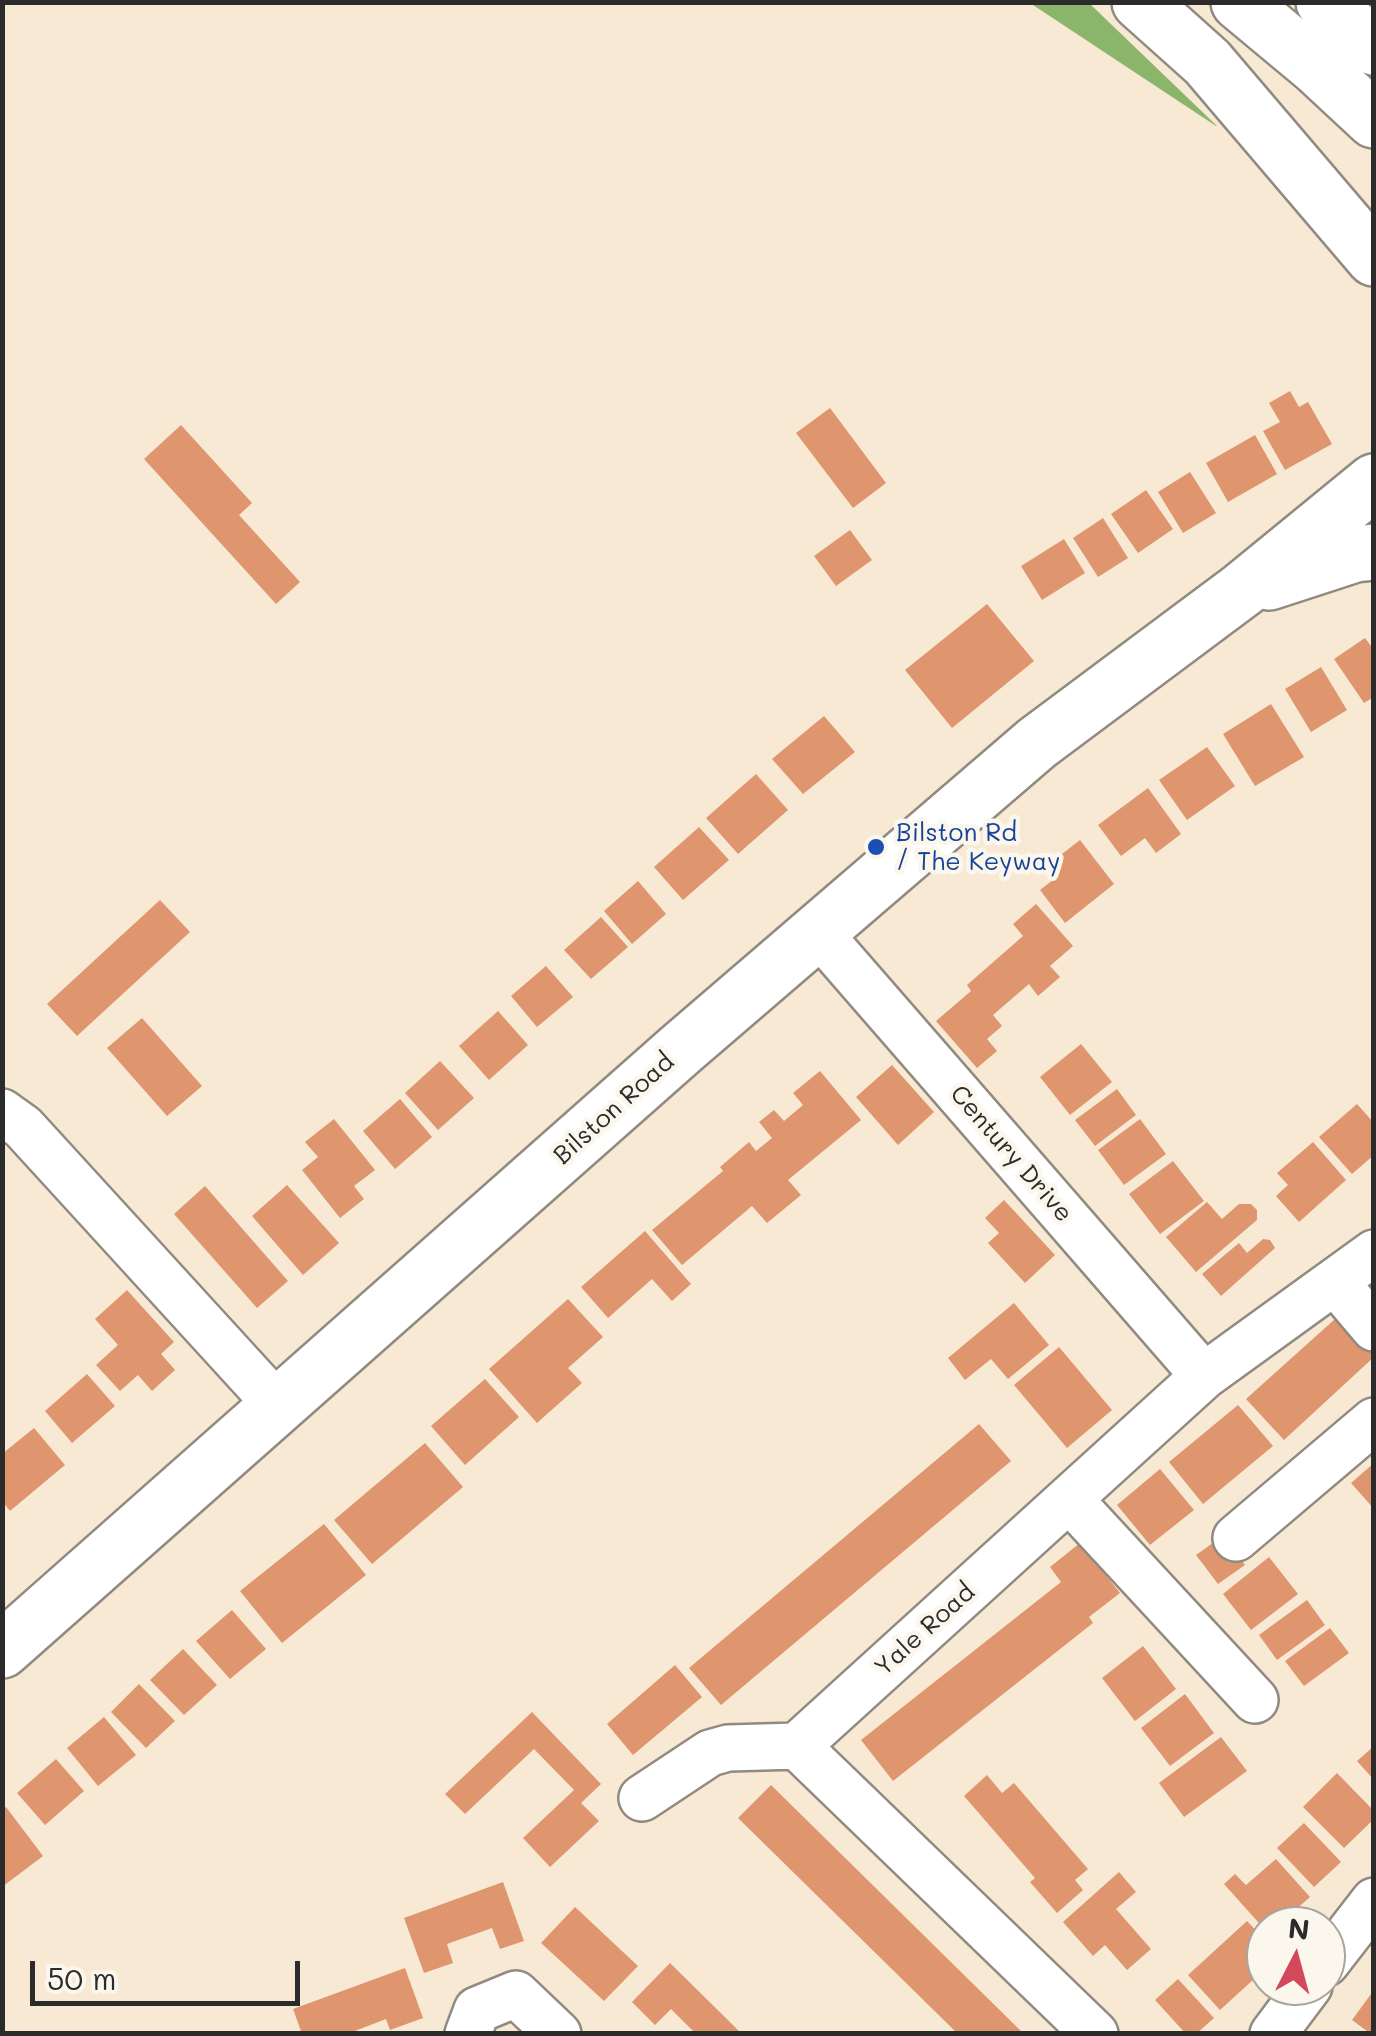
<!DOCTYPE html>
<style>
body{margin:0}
#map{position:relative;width:1376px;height:2036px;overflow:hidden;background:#f7e9d4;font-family:Mali,sans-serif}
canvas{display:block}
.frame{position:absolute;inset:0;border:5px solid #2b2b2b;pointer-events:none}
.north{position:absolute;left:1246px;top:1906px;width:100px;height:100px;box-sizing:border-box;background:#fbf7ec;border:2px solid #a8a59f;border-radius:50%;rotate:6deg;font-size:28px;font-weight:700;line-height:40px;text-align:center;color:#2b2b2b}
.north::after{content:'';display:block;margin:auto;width:35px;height:45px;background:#d1495b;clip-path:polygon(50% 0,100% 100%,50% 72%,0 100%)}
.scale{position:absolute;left:30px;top:1961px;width:270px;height:45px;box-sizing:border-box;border:5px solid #2b2b2b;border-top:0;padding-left:12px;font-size:30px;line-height:35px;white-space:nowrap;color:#2b2b2b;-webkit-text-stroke:8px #fbf7ec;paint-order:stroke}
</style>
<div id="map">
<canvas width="1376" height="2036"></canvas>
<div class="frame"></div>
<div class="north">N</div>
<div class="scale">50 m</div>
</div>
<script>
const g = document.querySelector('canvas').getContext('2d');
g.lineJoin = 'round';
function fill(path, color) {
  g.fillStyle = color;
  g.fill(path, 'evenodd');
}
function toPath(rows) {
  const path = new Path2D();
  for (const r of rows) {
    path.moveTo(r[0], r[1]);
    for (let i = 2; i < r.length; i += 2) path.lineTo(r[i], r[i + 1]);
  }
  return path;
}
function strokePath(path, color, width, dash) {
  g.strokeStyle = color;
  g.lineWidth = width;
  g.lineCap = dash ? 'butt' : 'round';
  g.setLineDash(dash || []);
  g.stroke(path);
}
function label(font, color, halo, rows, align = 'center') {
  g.font = font + ' Mali,sans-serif';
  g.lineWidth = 9;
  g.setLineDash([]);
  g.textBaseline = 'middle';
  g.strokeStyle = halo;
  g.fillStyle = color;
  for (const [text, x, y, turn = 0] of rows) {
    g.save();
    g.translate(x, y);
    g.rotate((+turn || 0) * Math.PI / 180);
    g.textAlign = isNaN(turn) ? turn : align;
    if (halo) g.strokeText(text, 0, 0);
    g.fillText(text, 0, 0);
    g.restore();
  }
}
const forest = toPath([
 [1030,3,1089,3,1217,126,1216,126]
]);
const building = toPath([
 [1290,391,1299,407,1308,402,1332,444,1285,470,1263,431,1280,422,1269,403],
 [830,408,886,483,853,508,796,433],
 [181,425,252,503,239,515,300,582,276,604,144,459],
 [1255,435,1277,474,1228,502,1206,463],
 [1190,472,1216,513,1183,533,1158,492],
 [1146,490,1173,529,1138,553,1111,514],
 [1103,518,1128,558,1098,577,1073,538],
 [850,530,872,560,836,586,814,556],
 [1064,539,1085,573,1042,600,1021,566],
 [987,604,1034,661,952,728,905,670],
 [1365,638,1374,650,1374,697,1364,703,1334,659],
 [1321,667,1347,710,1311,732,1285,689],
 [1271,704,1304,757,1255,786,1223,734],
 [824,716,855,752,803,794,772,759],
 [1207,747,1235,786,1187,820,1159,780],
 [756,774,788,810,738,854,706,818],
 [1148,788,1181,834,1156,853,1145,838,1121,856,1098,825],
 [699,827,729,860,683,900,654,867],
 [1080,840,1114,884,1065,923,1040,890,1058,876,1049,864],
 [638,881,666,914,632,944,604,911],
 [160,900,190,932,77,1036,47,1004],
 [1036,904,1073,946,1050,966,1060,977,1038,996,1029,984,993,1015,1002,1026,987,1039,997,1051,977,1068,936,1021,971,991,967,985,1023,936,1013,924],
 [601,917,628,947,591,979,564,950],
 [546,966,573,997,537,1027,511,996],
 [498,1011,528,1045,489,1080,459,1046],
 [142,1018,202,1086,167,1116,107,1048],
 [1081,1044,1112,1082,1070,1115,1040,1077],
 [440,1061,474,1098,438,1130,405,1093],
 [892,1065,934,1112,898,1145,856,1097],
 [820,1071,861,1120,788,1180,801,1195,767,1223,752,1206,682,1265,652,1230,723,1171,720,1167,749,1142,756,1151,772,1138,759,1122,774,1110,784,1121,803,1105,793,1093],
 [1117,1089,1136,1115,1095,1146,1075,1120],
 [400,1099,432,1137,395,1169,363,1131],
 [1357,1104,1374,1123,1374,1155,1352,1174,1319,1137],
 [334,1119,375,1170,354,1186,364,1199,340,1218,302,1170,318,1157,305,1142],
 [1140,1119,1166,1154,1124,1185,1098,1150],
 [1313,1142,1346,1180,1299,1222,1276,1196,1288,1185,1277,1173],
 [1173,1161,1204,1201,1160,1234,1129,1194],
 [287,1185,339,1243,303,1275,252,1216],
 [205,1186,288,1281,257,1308,174,1214],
 [1004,1200,1055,1255,1025,1283,988,1243,999,1233,985,1218],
 [1207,1202,1222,1219,1239,1204,1251,1204,1257,1210,1257,1220,1196,1272,1166,1237],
 [645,1231,691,1284,672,1301,652,1279,608,1318,581,1287],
 [1263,1239,1270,1240,1275,1248,1221,1296,1202,1274,1239,1243,1247,1253],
 [127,1290,174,1342,161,1354,175,1370,152,1391,138,1375,120,1391,96,1365,118,1345,95,1319],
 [568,1299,603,1337,568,1368,582,1383,537,1423,489,1369],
 [1014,1303,1049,1345,1008,1379,991,1359,965,1380,948,1358],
 [1345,1310,1374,1342,1374,1357,1284,1440,1246,1399],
 [1059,1347,1112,1410,1067,1448,1014,1385],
 [87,1374,115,1406,72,1443,45,1411],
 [485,1379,519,1417,465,1465,431,1426],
 [1238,1405,1273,1446,1203,1504,1169,1462],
 [979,1424,1011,1461,721,1705,689,1668],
 [34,1428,65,1465,10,1511,2,1501,2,1454],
 [425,1443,463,1487,372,1564,334,1520],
 [1374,1463,1374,1509,1351,1483],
 [1160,1469,1194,1510,1150,1545,1117,1505],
 [324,1524,366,1575,282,1643,240,1591],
 [1224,1535,1245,1565,1218,1584,1196,1555],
 [1080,1543,1120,1593,1089,1617,1093,1623,893,1781,861,1740,1061,1582,1050,1567],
 [1269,1557,1298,1594,1251,1630,1223,1594],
 [1307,1600,1325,1625,1277,1660,1259,1635],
 [232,1610,266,1649,230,1679,196,1641],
 [1330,1628,1349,1653,1304,1686,1285,1661],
 [1143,1646,1176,1689,1135,1721,1102,1678],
 [183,1649,217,1685,184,1715,150,1680],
 [675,1665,702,1697,633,1755,607,1724],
 [139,1684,175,1721,146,1748,111,1712],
 [1185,1694,1214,1733,1170,1766,1141,1728],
 [532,1712,601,1784,581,1803,599,1821,550,1867,523,1838,574,1790,534,1749,465,1814,445,1794],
 [104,1717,136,1755,98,1786,67,1748],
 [1221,1737,1247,1771,1184,1817,1159,1783],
 [1374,1746,1374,1780,1357,1761],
 [56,1759,84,1791,45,1825,17,1793],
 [1337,1773,1374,1811,1374,1819,1344,1848,1303,1807],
 [987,1775,1002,1793,1014,1783,1088,1869,1075,1880,1083,1890,1057,1913,1030,1882,1035,1878,964,1796],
 [771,1785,1024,2034,958,2034,738,1818],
 [6,1807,43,1856,2,1887,2,1810],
 [1304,1823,1341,1862,1314,1887,1277,1848],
 [1276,1859,1310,1897,1277,1926,1266,1926,1266,1931,1224,1884,1235,1874,1246,1885],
 [1119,1872,1136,1892,1116,1909,1151,1949,1127,1970,1105,1945,1093,1956,1063,1922],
 [503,1882,524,1941,500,1949,492,1928,447,1944,453,1963,424,1973,404,1918],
 [575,1907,638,1966,604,2001,541,1943],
 [1247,1921,1266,1941,1266,1968,1220,2010,1188,1975],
 [670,1963,742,2034,696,2034,671,2009,655,2025,632,2002],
 [405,1968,423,2018,390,2030,386,2019,347,2034,302,2034,293,2009],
 [1178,1979,1214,2018,1196,2034,1186,2034,1155,2000],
 [1374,1990,1374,2034,1371,2034,1352,2020]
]);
const minor = toPath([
 [817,931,1204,1376],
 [2,1112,23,1127,278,1406],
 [1336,1283,1374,1328],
 [1069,1499,1255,1700],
 [1236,1538,1374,1421],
 [642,1798,710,1753,728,1748,797,1746],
 [1326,1963,1374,1901],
 [468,2034,477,2010,516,1994,558,2034],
 [1095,2034,797,1746,1204,1376,1374,1253],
 [1273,2034,1309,1986]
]);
const major = toPath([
 [1269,582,1355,554,1374,552],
 [2,1650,680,1050,1037,743,1242,590,1374,482]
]);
const highway = toPath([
 [1140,2,1207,62,1374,258],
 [1239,2,1317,67,1374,120],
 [1324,2,1374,47]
]);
const markers = [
 [876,847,10,"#1a4fb4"]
];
const transitNames = [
 ["Bilston Rd",896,833],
 ["/ The Keyway",896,862]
];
const streetNames = [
 ["Bilston Road",614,1109,-42],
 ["Century Drive",1011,1154,49],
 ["Yale Road",925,1630,-42]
];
fill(forest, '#8bb56b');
fill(building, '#df956d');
strokePath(minor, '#918a80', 50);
strokePath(major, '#918a80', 60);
strokePath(highway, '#918a80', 60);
strokePath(minor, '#fff', 45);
strokePath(major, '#fff', 55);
strokePath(highway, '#fff', 55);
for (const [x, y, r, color] of markers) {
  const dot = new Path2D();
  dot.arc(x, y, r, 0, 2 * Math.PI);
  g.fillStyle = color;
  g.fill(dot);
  strokePath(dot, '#fbf7ec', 4);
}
label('25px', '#164399', '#fbf7ec', transitNames, 'left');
label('25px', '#2b2b2b', '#fbf7ec', streetNames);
</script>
